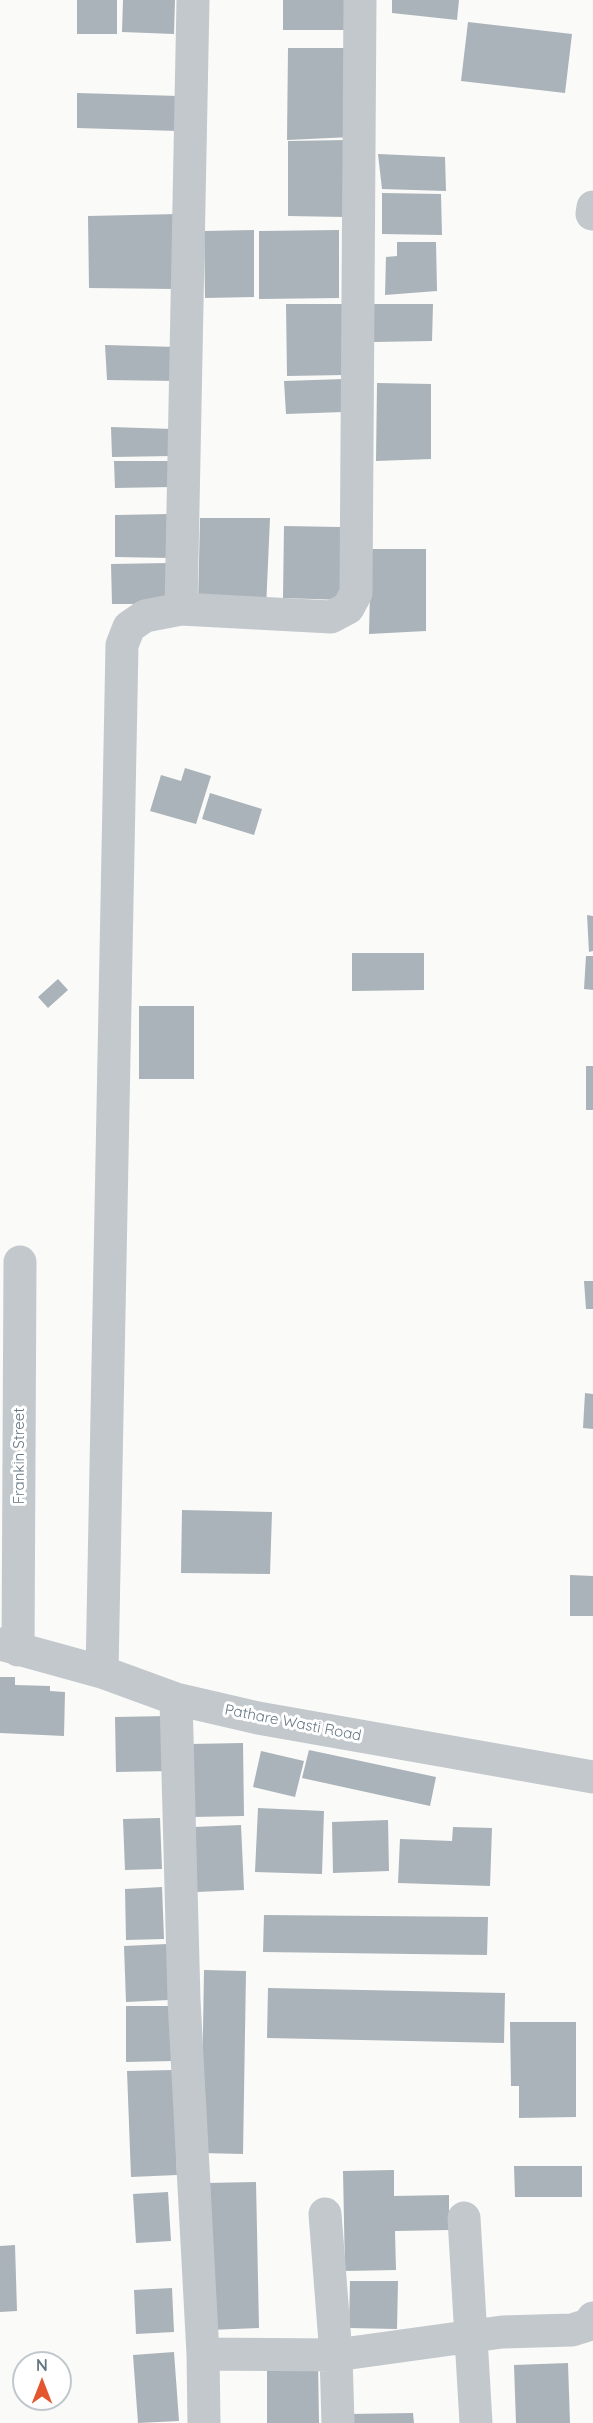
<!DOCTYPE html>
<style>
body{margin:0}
#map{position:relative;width:593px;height:2423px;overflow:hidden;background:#fafaf8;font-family:Quicksand,sans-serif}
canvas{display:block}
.north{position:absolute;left:12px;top:2351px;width:60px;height:60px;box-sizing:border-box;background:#fff;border:2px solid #c1c8cd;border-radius:50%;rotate:0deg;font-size:16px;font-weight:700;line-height:24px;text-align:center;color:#657683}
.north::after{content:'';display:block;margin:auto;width:21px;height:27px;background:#e4572e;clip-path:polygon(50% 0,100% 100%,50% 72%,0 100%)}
</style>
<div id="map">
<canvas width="593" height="2423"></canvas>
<div class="north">N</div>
</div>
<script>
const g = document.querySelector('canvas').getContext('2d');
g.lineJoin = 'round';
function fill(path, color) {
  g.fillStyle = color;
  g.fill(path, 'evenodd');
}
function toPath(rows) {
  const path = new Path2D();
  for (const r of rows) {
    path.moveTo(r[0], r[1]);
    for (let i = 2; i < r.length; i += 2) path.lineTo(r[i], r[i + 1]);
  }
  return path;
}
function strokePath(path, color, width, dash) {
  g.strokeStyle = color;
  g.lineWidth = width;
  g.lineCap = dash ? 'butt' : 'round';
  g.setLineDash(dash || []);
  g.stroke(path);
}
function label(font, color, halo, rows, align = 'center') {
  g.font = font + ' Quicksand,sans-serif';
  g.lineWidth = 6;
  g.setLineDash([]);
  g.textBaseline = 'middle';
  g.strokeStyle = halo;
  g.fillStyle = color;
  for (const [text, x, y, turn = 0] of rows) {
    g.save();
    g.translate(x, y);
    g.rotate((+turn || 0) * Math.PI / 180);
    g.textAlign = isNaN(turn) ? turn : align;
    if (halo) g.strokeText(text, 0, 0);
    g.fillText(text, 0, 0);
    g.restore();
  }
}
const building = toPath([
 [77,0,117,0,117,34,77,34],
 [123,0,175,0,174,34,122,32],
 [283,0,344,0,344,30,283,30],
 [392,0,459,0,457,20,392,13],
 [468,22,572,34,565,93,461,81],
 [288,48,350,48,351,137,287,140],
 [77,93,179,96,178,131,77,128],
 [347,140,345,217,288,216,288,141],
 [378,154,445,157,446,191,382,189],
 [382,193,441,194,442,235,382,234],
 [178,214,176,289,89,288,88,216],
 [254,230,254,297,205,298,204,231],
 [339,230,339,298,259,299,259,231],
 [397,242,436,242,437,291,385,295,386,257,397,256],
 [286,304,343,304,344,375,287,376],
 [373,304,433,304,432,341,373,342],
 [105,345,177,347,178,381,107,380],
 [344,379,344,412,286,414,284,381],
 [377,383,431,384,431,459,376,461],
 [111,427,173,429,173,456,112,457],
 [114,461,171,461,172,487,115,488],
 [170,514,172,558,115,557,115,515],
 [200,518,270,518,266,608,198,606],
 [284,526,340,527,342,600,283,598],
 [371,549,426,549,426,631,369,634],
 [169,563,171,604,112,604,111,564],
 [185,768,211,776,196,824,150,811,161,775,181,781],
 [210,793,262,809,254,835,202,819],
 [587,915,593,916,593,951,589,952],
 [352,953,424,953,424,990,352,991],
 [586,956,593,956,593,990,584,989],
 [58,979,68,990,48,1008,38,997],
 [139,1006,194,1006,194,1079,139,1079],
 [586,1066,593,1066,593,1110,586,1110],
 [584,1281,593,1281,593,1309,586,1309],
 [585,1393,593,1394,593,1429,583,1428],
 [182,1510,272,1512,270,1574,181,1573],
 [570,1575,593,1576,593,1616,570,1616],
 [0,1677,15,1677,15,1685,50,1686,50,1691,65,1692,64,1736,0,1733],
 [168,1716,169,1771,116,1772,115,1717],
 [243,1743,244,1816,192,1817,190,1744],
 [309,1750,436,1777,430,1806,302,1778],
 [261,1751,304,1761,295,1797,253,1787],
 [258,1808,324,1811,322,1874,255,1872],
 [160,1818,162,1869,125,1870,123,1819],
 [388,1820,389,1871,333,1873,332,1822],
 [241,1825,244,1890,196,1892,194,1827],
 [453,1827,492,1828,490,1886,398,1883,400,1839,452,1841],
 [162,1887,164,1939,126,1940,125,1889],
 [264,1915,488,1917,487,1955,263,1952],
 [167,1944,169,2000,126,2002,124,1946],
 [204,1970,246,1971,243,2154,201,2153],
 [268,1988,505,1993,504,2043,267,2038],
 [126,2006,173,2006,173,2061,126,2062],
 [510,2022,576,2022,576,2117,519,2118,519,2086,511,2086],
 [173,2070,177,2175,131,2177,127,2071],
 [514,2166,582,2166,582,2197,515,2197],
 [394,2170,394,2196,449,2195,449,2230,395,2231,396,2270,345,2271,343,2171],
 [256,2182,259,2328,209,2330,205,2183],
 [168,2192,171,2241,136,2243,133,2194],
 [15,2245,17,2311,0,2312,0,2246],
 [350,2281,398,2281,397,2329,349,2328],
 [172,2288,174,2332,136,2334,134,2290],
 [174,2352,179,2421,138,2423,133,2355],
 [318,2361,319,2423,267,2423,267,2362],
 [568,2363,570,2423,516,2423,514,2365],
 [413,2413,414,2423,349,2423,349,2414]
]);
const minor = toPath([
 [592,214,593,207],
 [181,609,331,617,348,608,356,593,360,0],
 [0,1644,102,1672,176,1699,258,1718,593,1777],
 [18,1650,20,1262],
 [102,1672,122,645,129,627,145,616,181,609,193,0],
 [176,1699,184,2000,203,2354,204,2423],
 [325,2214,336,2355,338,2423],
 [464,2218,476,2423],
 [203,2354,336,2355,502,2332,572,2330,588,2325,593,2318]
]);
const streetNames = [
 ["Frankin Street",19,1456,-90],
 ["Pathare Wasti Road",293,1723,11]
];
fill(building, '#aab3b9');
strokePath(minor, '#c3c8cc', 33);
label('15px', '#657683', '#fff', streetNames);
</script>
